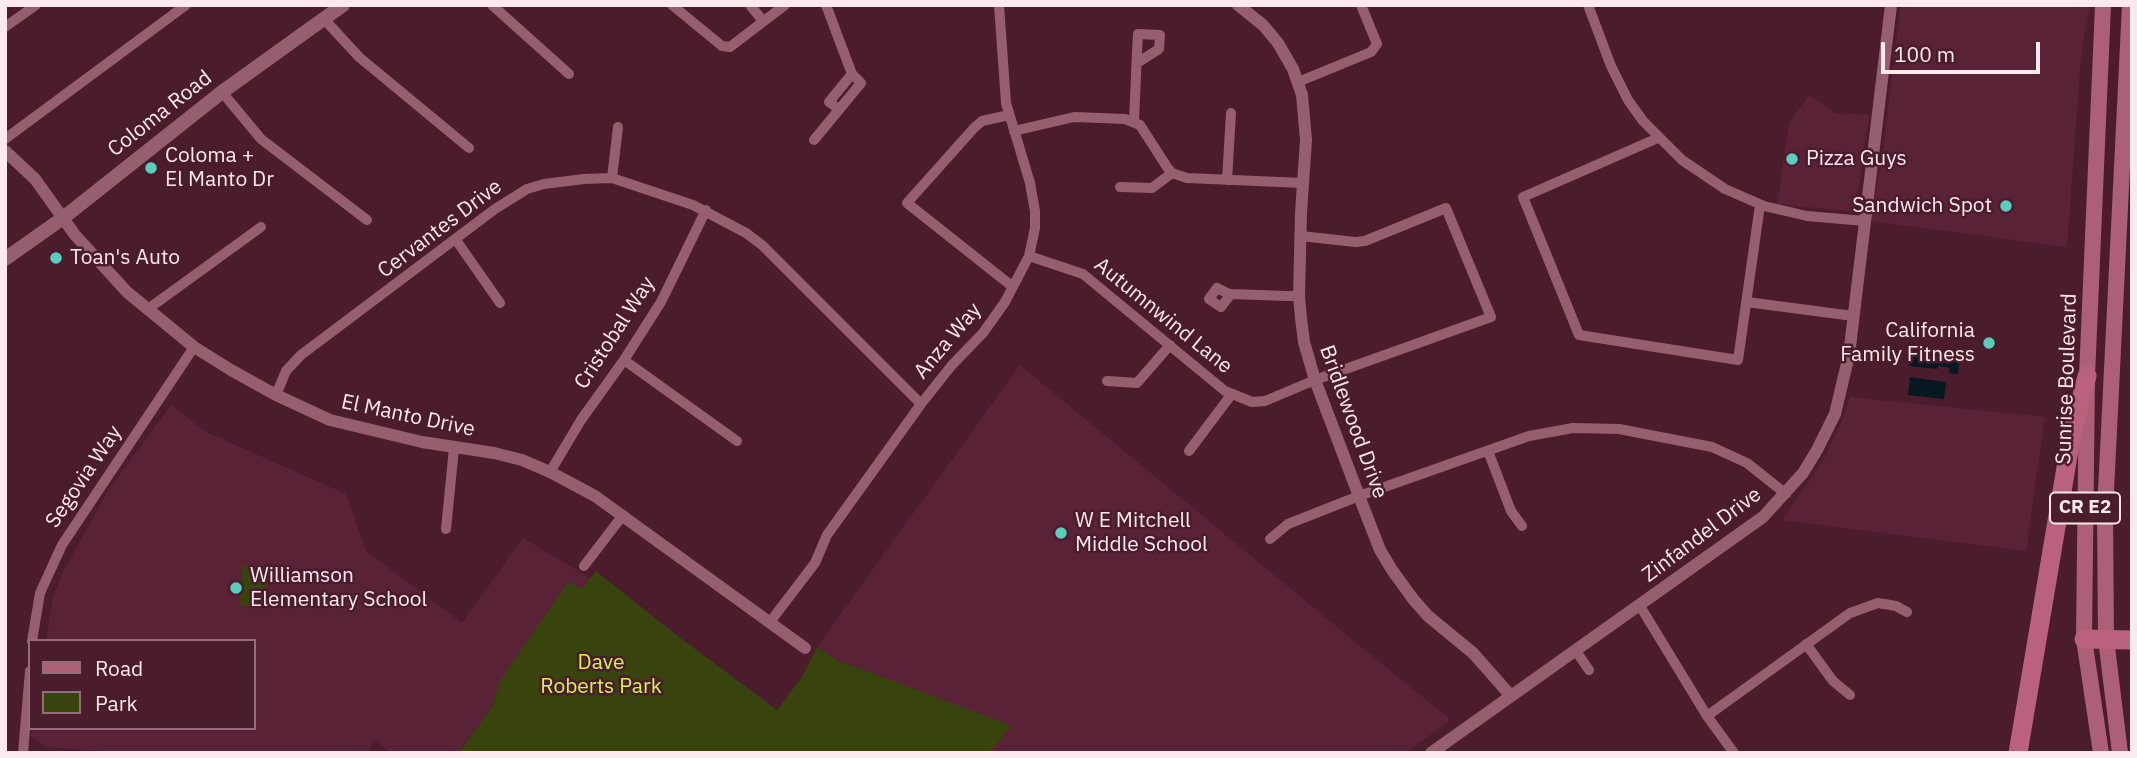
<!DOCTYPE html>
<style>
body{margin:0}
#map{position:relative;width:2137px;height:758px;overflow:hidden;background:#4b1c2c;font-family:"IBM Plex Sans",sans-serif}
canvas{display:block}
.frame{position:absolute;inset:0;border:7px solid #fde9ee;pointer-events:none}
.legend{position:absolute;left:28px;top:639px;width:228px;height:91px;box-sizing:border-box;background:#4b1c2c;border:2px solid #926e7a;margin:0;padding:9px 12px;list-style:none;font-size:21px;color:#fde9ee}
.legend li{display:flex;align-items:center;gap:14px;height:35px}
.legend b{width:35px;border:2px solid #926e7a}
.scale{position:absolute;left:1881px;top:42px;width:159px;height:32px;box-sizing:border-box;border:4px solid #fde9ee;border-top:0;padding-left:9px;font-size:21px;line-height:24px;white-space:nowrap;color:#fde9ee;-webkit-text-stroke:5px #4b1c2c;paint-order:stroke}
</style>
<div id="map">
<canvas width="2137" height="758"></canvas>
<div class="frame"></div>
<ul class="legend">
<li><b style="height:9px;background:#ab6078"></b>Road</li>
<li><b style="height:19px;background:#38430e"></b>Park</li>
</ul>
<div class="scale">100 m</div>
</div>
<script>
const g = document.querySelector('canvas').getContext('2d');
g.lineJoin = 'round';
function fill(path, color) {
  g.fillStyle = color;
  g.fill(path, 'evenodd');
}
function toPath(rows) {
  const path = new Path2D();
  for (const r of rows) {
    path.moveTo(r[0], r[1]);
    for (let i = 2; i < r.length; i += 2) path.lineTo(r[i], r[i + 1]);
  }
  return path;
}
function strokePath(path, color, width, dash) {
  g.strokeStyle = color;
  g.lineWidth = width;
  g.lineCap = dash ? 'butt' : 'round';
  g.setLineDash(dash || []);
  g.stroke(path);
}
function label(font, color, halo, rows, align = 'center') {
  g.font = font + ' "IBM Plex Sans",sans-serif';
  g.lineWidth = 5;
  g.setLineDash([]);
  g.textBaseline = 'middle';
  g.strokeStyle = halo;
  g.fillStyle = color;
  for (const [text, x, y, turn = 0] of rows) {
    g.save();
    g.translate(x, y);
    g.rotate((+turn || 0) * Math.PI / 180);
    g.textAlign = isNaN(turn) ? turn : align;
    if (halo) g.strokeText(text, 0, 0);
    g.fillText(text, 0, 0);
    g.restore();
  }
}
const built = toPath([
 [1901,5,2090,5,2081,56,2067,247,1871,221,1884,141],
 [1809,95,1836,113,1869,115,1855,212,1777,204,1789,123],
 [1020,365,1354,641,1451,720,1405,753,989,753,1009,728,837,660,817,647],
 [1850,397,2045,417,2026,551,1782,520,1823,461,1844,416],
 [171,405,206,432,346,494,366,551,462,623,523,538,590,578,499,682,494,703,458,753,392,753,374,740,368,753,126,753,46,747,31,736,32,728,254,728,254,641,46,641,53,598,63,572,109,489]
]);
const green = toPath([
 [242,565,268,568,265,607,240,605],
 [596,571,683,640,777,710,802,677,817,647,837,660,1008,724,1010,728,989,753,459,753,494,703,499,682,568,582,581,589]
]);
const water = toPath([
 [1912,346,1961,352,1958,374,1949,373,1950,368,1938,366,1937,369,1909,366],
 [1910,377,1946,382,1944,399,1908,395]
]);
const minor = toPath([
 [492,5,569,74],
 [672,5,722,46,730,47,785,5],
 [750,5,763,21],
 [1588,5,1611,66,1628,100,1643,121,1682,160,1725,189,1764,206,1807,216,1865,221],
 [324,19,359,57,469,148],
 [5,27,36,5],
 [1298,82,1371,52,1377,44,1361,5],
 [222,92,261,139,367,220],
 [839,109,829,102,852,74],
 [1009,115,982,121,974,128,907,203,1013,287],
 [1134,121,1137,52,1138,34,1160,35,1159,49,1137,63],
 [1014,131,1074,117,1125,119,1140,125,1167,167,1172,173,1187,178,1303,183],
 [1658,138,1523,197,1579,335,1738,360,1760,205],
 [5,139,186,5],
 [814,140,861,83,852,74,826,5],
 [612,178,618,127],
 [1227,180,1231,113],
 [1120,187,1152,188,1172,173],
 [456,240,500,303],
 [1029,256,1083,274,1225,391,1252,402,1265,401,1315,380,1491,317,1446,208,1365,241,1355,242,1301,236],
 [1231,294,1221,307,1209,299,1217,288,1227,293,1231,294,1287,296,1299,296],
 [1747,302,1853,316],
 [148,309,261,227],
 [624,360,737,441],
 [1107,381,1137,383,1170,345],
 [276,395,286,371,301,355,495,209,527,189,544,184,584,179,612,178,693,205,746,233,762,245,921,404],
 [1189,451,1231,395],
 [1488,451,1511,511,1522,526],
 [550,472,581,420,624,360,661,302,706,210],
 [446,529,454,448],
 [1270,539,1288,524,1359,496,1529,436,1573,428,1619,429,1712,447,1747,463,1786,494],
 [584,566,623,515],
 [1640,606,1707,716,1734,753],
 [770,622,815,563,827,535,921,404,952,365,983,333,1005,302,1029,256,1035,228,1035,211,1030,183,1006,103,999,5],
 [32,641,40,593,62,545,194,347],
 [1806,644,1833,681,1850,695],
 [1576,651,1589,670],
 [1707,716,1850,613,1878,603,1896,606,1907,612],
 [23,753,30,671]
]);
const tertiary = toPath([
 [1238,5,1263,25,1278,43,1293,69,1302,95,1306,140,1301,213,1299,296,1301,318,1304,342,1315,380,1359,496,1380,550,1392,570,1413,599,1428,616,1473,653,1511,696],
 [5,151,35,179,75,235,127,292,194,347,231,370,276,395,330,420,422,442,494,453,522,460,550,472,595,496,805,648],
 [1431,753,1763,517,1803,473,1817,450,1835,414,1849,355,1891,5]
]);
const secondary = toPath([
 [5,259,63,218,222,92,343,5]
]);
const primary = toPath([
 [2101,753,2084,639,2087,376,2103,5],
 [2120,753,2106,639,2105,511,2130,5]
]);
const motorway = toPath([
 [2084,639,2132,640],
 [2018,753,2071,438,2087,376]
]);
const markers = [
 [1792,159,7,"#5bcebb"],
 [151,168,7,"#5bcebb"],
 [2006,206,7,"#5bcebb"],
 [56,258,7,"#5bcebb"],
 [1989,343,7,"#5bcebb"],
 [1061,533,7,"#5bcebb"],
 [236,588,7,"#5bcebb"]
];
const shields = [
 [2085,508,70]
];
const shieldNames = [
 ["CR E2",2085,508]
];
const streetNames = [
 ["Coloma Road",160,114,-38],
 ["Cervantes Drive",440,229,-37],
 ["Autumnwind Lane",1163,316,39],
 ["Cristobal Way",615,333,-57],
 ["Anza Way",948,341,-50],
 ["Sunrise Boulevard",2067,379,-88],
 ["El Manto Drive",408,416,12],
 ["Bridlewood Drive",1353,422,70],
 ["Segovia Way",84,477,-56],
 ["Zinfandel Drive",1702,535,-37]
];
const poiNames = [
 ["Coloma +",165,156],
 ["El Manto Dr",165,180],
 ["Pizza Guys",1806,159],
 ["Sandwich Spot",1992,206,"right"],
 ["Toan's Auto",70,258],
 ["California",1975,331,"right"],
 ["Family Fitness",1975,355,"right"],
 ["W E Mitchell",1075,521],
 ["Middle School",1075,545],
 ["Williamson",250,576],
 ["Elementary School",250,600]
];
const parkNames = [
 ["Dave",601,663],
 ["Roberts Park",601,687]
];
fill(built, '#5a2236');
fill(green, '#38430e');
fill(water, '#081823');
strokePath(minor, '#965f6f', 10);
strokePath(tertiary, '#965f6f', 12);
strokePath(secondary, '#965f6f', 14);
strokePath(primary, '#ab6078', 16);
strokePath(motorway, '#b9617e', 19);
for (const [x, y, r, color] of markers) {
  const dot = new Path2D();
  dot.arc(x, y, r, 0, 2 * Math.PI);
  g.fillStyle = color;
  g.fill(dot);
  strokePath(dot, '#4b1c2c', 2.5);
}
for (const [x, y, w] of shields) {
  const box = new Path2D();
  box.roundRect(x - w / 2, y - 15.5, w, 31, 5);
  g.fillStyle = '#4b1c2c';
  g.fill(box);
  strokePath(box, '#fde9ee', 2);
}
label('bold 19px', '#fde9ee', null, shieldNames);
label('21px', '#fde9ee', '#4b1c2c', streetNames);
label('21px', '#fde9ee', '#4b1c2c', poiNames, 'left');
label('21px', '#d1f454', '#4b1c2c', parkNames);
</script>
